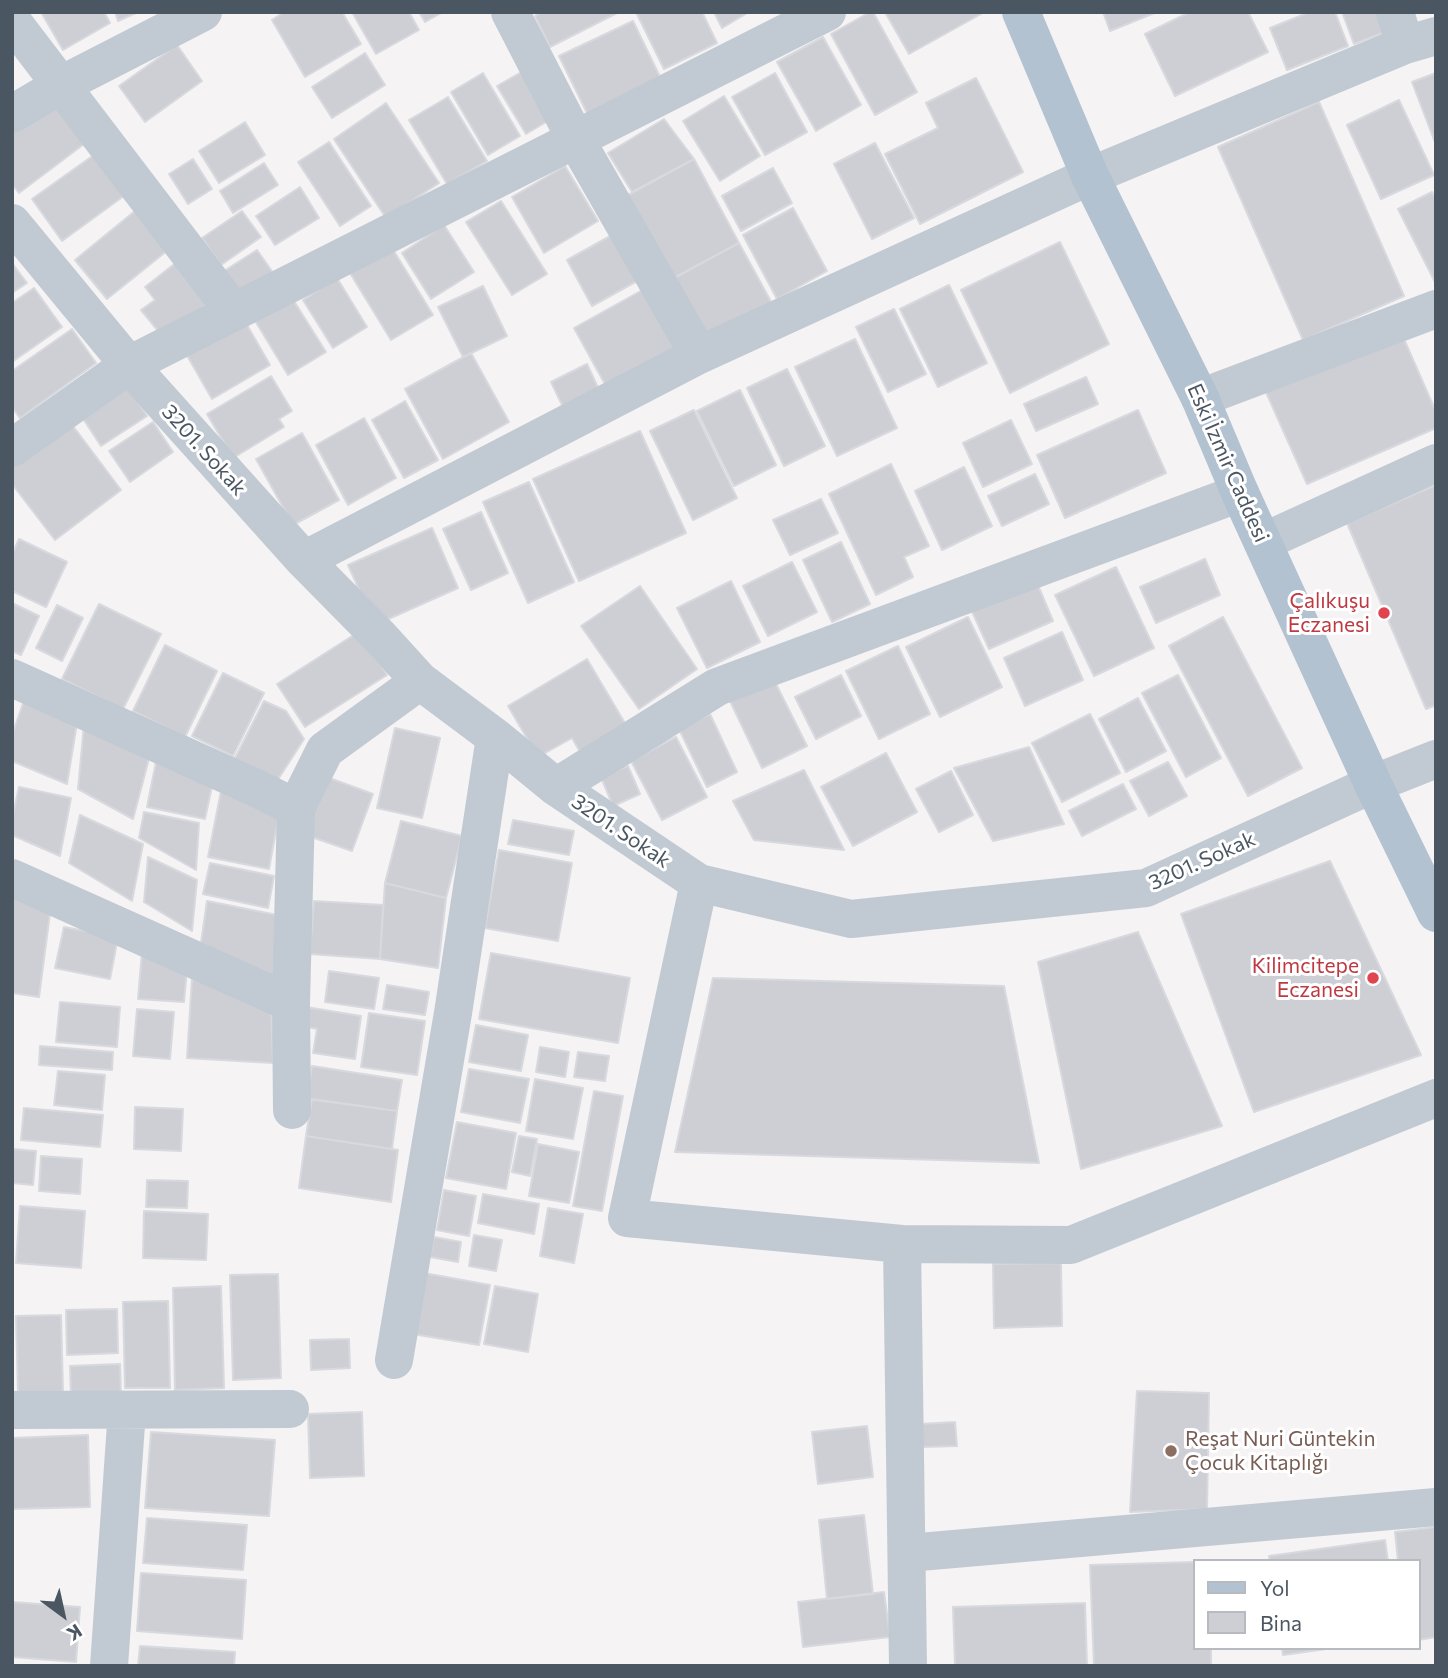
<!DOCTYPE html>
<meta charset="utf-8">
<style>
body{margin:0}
#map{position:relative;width:1448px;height:1678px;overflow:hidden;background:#f5f3f3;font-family:Commissioner,sans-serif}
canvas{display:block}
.frame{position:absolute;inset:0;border:14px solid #4a5661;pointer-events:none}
.legend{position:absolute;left:1193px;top:1559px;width:228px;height:91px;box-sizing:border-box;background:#fff;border:2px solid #b7bbc0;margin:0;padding:9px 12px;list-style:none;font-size:21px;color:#4a5661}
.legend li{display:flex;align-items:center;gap:14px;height:35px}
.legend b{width:35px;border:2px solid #b7bbc0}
.north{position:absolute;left:28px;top:1580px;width:70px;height:70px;-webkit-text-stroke:5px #fff;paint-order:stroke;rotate:147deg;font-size:19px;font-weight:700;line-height:28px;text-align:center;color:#4a5661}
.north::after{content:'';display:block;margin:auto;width:24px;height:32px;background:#4a5661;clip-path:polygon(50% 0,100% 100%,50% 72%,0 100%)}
</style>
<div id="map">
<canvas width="1448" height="1678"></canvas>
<div class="frame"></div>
<ul class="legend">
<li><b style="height:9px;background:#b3c2d1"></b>Yol</li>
<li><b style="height:19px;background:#cdcfd5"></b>Bina</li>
</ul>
<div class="north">K</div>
</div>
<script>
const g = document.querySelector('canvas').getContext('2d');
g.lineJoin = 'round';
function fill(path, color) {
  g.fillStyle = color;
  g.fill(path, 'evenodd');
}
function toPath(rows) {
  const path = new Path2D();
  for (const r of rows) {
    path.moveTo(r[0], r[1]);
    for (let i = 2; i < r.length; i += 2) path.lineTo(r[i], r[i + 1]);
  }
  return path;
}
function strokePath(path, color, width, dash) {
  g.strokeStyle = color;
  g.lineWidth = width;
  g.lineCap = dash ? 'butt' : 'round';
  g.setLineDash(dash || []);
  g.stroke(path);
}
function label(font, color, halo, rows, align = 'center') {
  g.font = font + ' Commissioner,sans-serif';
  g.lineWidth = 6;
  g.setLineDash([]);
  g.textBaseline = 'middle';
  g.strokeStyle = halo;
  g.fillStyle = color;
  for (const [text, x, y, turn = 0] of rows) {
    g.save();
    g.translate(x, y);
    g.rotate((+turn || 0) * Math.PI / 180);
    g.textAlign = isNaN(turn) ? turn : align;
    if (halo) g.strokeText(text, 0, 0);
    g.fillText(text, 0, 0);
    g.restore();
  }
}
const building = toPath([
 [41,12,104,12,110,23,63,50,41,12],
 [115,12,138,12,118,21,115,12],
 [284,12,342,12,361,44,305,77,272,20,284,12],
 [352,12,409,12,419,30,376,54,352,12],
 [419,12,443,12,425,22,419,12],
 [542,12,619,12,550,47,535,16,542,12],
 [636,12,702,12,717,43,664,69,636,12],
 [714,12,749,12,722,28,714,12],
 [870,12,873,12,917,92,875,115,831,34,870,12],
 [885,12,981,12,981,14,909,54,885,12],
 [1103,12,1157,12,1110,31,1103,12],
 [1190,12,1248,12,1268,52,1175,96,1145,34,1190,12],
 [1310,12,1335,12,1348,46,1287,70,1270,28,1310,12],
 [1342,12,1383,12,1390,30,1354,44,1342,12],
 [633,21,662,81,589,117,559,56,633,21],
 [823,37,861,105,816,131,777,62,823,37],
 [177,45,202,81,145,122,119,86,177,45],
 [365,53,385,85,332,118,312,87,365,53],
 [525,70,553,118,526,134,497,86,525,70],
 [483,73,520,136,488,155,451,92,483,73],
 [775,73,807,132,765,155,732,97,775,73],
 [1436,73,1436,145,1412,82,1436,73],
 [976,78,1023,172,920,224,885,154,938,128,926,103,976,78],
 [724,96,760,156,720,181,683,121,724,96],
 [448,97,487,161,447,184,409,120,448,97],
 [56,98,88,141,19,193,12,184,12,130,56,98],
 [1399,100,1434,175,1381,199,1347,125,1399,100],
 [1319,102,1404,296,1303,340,1218,147,1319,102],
 [386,103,439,183,386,218,334,139,386,103],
 [664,119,694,159,632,192,608,153,664,119],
 [245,122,265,155,219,183,199,151,245,122],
 [329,142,371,206,340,226,298,162,329,142],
 [875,143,914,218,872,239,834,164,875,143],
 [98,152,128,193,62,241,32,199,98,152],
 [193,159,212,189,188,204,169,174,193,159],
 [694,159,739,243,674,278,628,195,694,159],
 [264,163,278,185,233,213,220,191,264,163],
 [565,166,598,221,544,253,512,197,565,166],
 [773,168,792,203,741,231,722,196,773,168],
 [300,187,319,218,275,245,256,216,300,187],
 [1432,192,1436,200,1436,284,1398,209,1432,192],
 [501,201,547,274,512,295,466,222,501,201],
 [141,206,173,246,107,299,75,260,141,206],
 [793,208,827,271,777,299,743,235,793,208],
 [242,211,261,237,221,265,202,238,242,211],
 [444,225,474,272,431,299,402,253,444,225],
 [614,234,639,280,592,306,567,260,614,234],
 [1060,242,1109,344,1010,393,961,290,1060,242],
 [739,243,775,309,706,347,670,280,739,243],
 [392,248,433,315,391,340,350,273,392,248],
 [257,250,276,277,243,299,224,271,257,250],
 [182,258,213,299,163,337,141,310,155,300,145,287,182,258],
 [12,263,27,283,12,293,12,263],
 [337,278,367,327,333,348,303,300,337,278],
 [949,285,987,363,938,387,900,309,949,285],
 [483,286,507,336,463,357,438,307,483,286],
 [34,288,62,327,12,362,12,303,34,288],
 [646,288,678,346,606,386,574,328,646,288],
 [292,298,326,352,288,375,251,314,292,298],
 [894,309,926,374,888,392,856,327,894,309],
 [243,318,270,365,212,399,185,352,243,318],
 [72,329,96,363,20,418,12,407,12,371,72,329],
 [1400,330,1436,412,1436,428,1307,484,1265,390,1400,330],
 [855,339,897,428,837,456,795,367,855,339],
 [471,353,509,422,443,459,405,389,471,353],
 [587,364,600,392,564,409,551,382,587,364],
 [787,369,825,446,784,466,747,388,787,369],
 [271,376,292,411,279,419,284,427,233,458,207,414,271,376],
 [1086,377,1098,404,1036,431,1024,404,1086,377],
 [126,384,147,416,101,446,80,414,126,384],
 [740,390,776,465,734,486,697,411,740,390],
 [405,401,438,460,404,478,372,420,405,401],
 [694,410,737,498,693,520,650,431,694,410],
 [1138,410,1166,473,1065,518,1037,455,1138,410],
 [67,418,121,490,55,540,12,484,12,461,67,418],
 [364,418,396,478,348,505,316,445,364,418],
 [1011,420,1032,464,983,487,963,443,1011,420],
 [153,422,173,452,130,482,109,451,153,422],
 [640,431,686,533,579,581,533,479,640,431],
 [302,433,339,500,293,525,256,459,302,433],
 [891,464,929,546,904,557,913,577,876,595,829,494,891,464],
 [964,467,992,526,942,550,915,491,964,467],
 [1035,474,1049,504,1002,526,988,496,1035,474],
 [529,482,574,582,528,603,483,502,529,482],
 [1436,485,1436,705,1426,709,1347,523,1436,485],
 [821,499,838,533,790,555,773,520,821,499],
 [481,512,508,573,471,590,443,529,481,512],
 [432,528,458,588,375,625,348,565,432,528],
 [19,539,67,562,46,607,12,591,12,555,19,539],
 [841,542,870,604,832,622,803,560,841,542],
 [1205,559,1220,595,1156,623,1140,587,1205,559],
 [792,562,817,612,768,636,743,586,792,562],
 [1116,567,1154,648,1094,676,1055,595,1116,567],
 [1035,578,1053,621,989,649,970,607,1035,578],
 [731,581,760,642,707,668,677,608,731,581],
 [640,586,697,669,639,709,581,626,640,586],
 [12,603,39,616,21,655,12,651,12,603],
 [99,604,161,634,123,709,62,679,99,604],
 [57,605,83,618,62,661,36,648,57,605],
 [968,617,1002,687,940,717,906,647,968,617],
 [1223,617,1302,768,1248,796,1169,646,1223,617],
 [360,631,387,675,305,727,277,684,360,631],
 [1062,632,1083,680,1025,706,1004,658,1062,632],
 [165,645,217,671,185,737,133,711,165,645],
 [898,646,930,714,879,739,846,671,898,646],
 [587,659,629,730,583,757,572,738,538,757,508,706,587,659],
 [223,673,264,693,233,756,192,736,223,673],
 [841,675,861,716,816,739,795,697,841,675],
 [1178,675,1221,758,1186,777,1142,693,1178,675],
 [774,680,807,746,762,768,730,701,774,680],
 [26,695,78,717,67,784,12,761,12,735,26,695],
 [1138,698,1166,751,1126,772,1099,719,1138,698],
 [264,701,286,711,304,739,277,781,234,760,264,701],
 [710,714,737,772,707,787,679,729,710,714],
 [1090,714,1120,773,1062,802,1032,743,1090,714],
 [84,725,151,751,133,819,78,789,84,725],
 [395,728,440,738,422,818,377,808,395,728],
 [676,737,707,797,662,820,631,761,676,737],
 [159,747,215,772,205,819,147,807,159,747],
 [1029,747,1064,824,993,841,954,768,1029,747],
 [886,753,917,812,853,846,821,787,886,753],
 [1168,762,1187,796,1149,816,1130,781,1168,762],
 [628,766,640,794,613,806,601,777,628,766],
 [804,770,844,850,754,840,733,801,804,770],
 [951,771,973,815,939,832,916,789,951,771],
 [324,776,373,794,352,851,303,834,324,776],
 [223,781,280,808,269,869,208,857,223,781],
 [1123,784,1136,809,1082,836,1069,811,1123,784],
 [19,787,71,798,60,856,12,835,12,819,19,787],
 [144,812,199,823,196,870,139,838,144,812],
 [80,815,143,844,132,901,69,863,80,815],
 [513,820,574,831,569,855,508,844,513,820],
 [401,821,462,836,446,898,385,883,401,821],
 [499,850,572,863,558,941,485,928,499,850],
 [148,857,197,880,192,931,144,902,148,857],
 [1330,861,1421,1055,1254,1112,1181,914,1330,861],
 [210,863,274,876,268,908,203,894,210,863],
 [385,883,446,898,438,968,380,959,385,883],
 [12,893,52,898,39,997,12,993,12,893],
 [207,901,282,916,275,979,201,943,207,901],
 [314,901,383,905,380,959,310,954,314,901],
 [64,927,118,937,110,979,55,968,64,927],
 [1138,932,1222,1126,1081,1169,1038,962,1138,932],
 [143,940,187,968,184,1002,138,999,143,940],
 [491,953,630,978,618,1043,479,1019,491,953],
 [329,971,379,978,374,1009,325,1002,329,971],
 [713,978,1004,986,1039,1163,675,1152,713,978],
 [192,979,271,1005,273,1063,187,1058,192,979],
 [387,985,429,992,425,1015,383,1009,387,985],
 [60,1002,120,1007,117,1047,56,1042,60,1002],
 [306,1007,361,1016,355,1059,313,1053,317,1029,303,1026,306,1007],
 [137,1009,174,1012,170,1059,133,1056,137,1009],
 [369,1013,425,1021,417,1075,361,1067,369,1013],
 [476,1025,528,1035,521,1071,469,1062,476,1025],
 [40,1046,113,1052,112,1070,39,1065,40,1046],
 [540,1047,569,1052,565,1077,536,1072,540,1047],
 [578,1052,609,1056,605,1081,574,1077,578,1052],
 [312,1066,402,1080,397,1111,307,1099,312,1066],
 [469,1069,529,1079,520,1123,461,1112,469,1069],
 [58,1071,105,1075,102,1110,54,1105,58,1071],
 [535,1079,583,1088,573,1139,526,1131,535,1079],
 [594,1091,623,1096,602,1211,573,1206,594,1091],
 [312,1099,397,1111,392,1149,306,1136,312,1099],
 [135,1107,183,1109,181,1151,134,1149,135,1107],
 [24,1108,103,1115,100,1147,21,1140,24,1108],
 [457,1122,516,1133,506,1189,446,1178,457,1122],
 [306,1136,398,1150,391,1202,299,1188,306,1136],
 [519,1136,537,1139,530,1176,512,1172,519,1136],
 [538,1144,579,1152,569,1203,529,1196,538,1144],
 [12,1149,36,1151,33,1185,12,1183,12,1149],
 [41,1156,82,1159,80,1194,39,1191,41,1156],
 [147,1180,188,1181,187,1208,146,1207,147,1180],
 [444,1190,476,1196,469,1236,437,1230,444,1190],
 [483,1194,539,1204,534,1234,478,1223,483,1194],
 [20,1206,85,1211,81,1268,16,1263,20,1206],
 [548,1208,583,1214,574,1263,540,1256,548,1208],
 [144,1211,208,1214,206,1260,143,1258,144,1211],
 [474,1235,502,1240,496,1271,469,1266,474,1235],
 [434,1237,461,1242,458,1262,430,1257,434,1237],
 [1061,1263,1062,1326,994,1328,993,1264,1061,1263],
 [424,1273,490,1285,479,1345,413,1334,424,1273],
 [278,1274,281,1378,233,1380,230,1275,278,1274],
 [221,1286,224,1388,175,1390,173,1288,221,1286],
 [495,1286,538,1294,528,1352,484,1344,495,1286],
 [168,1301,170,1388,125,1388,123,1302,168,1301],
 [117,1309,118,1353,67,1355,66,1310,117,1309],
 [61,1315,63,1392,18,1393,16,1316,61,1315],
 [349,1339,350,1368,311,1370,310,1340,349,1339],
 [120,1364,121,1398,71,1399,70,1366,120,1364],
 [1137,1391,1209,1393,1207,1509,1130,1512,1137,1391],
 [362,1412,364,1476,310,1478,308,1414,362,1412],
 [955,1422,957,1446,922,1447,921,1424,955,1422],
 [867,1426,873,1477,818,1484,812,1432,867,1426],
 [151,1432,275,1440,269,1516,145,1508,151,1432],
 [88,1435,90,1507,12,1509,12,1438,88,1435],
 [864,1515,873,1594,827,1599,819,1520,864,1515],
 [147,1518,247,1525,243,1570,143,1563,147,1518],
 [1436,1527,1436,1637,1418,1640,1418,1561,1398,1561,1395,1532,1436,1527],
 [1385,1540,1388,1561,1270,1561,1269,1556,1385,1540],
 [1194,1562,1194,1648,1211,1648,1211,1666,1094,1666,1090,1565,1194,1562],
 [141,1573,246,1580,242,1639,137,1631,141,1573],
 [884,1592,890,1637,803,1647,798,1602,884,1592],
 [12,1602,80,1607,76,1662,12,1657,12,1602],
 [1085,1603,1087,1666,955,1666,953,1607,1085,1603],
 [140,1646,235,1652,234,1666,138,1666,140,1646],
 [1282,1648,1333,1648,1283,1655,1282,1648]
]);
const minor = toPath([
 [510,12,576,140,699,355],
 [1395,12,1405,45],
 [12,21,234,312],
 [12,114,61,85,203,12],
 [12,223,129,365,304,560,379,636,420,681,495,737,556,787,699,883,851,919,1146,888,1373,784,1436,759],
 [1200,398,1436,309],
 [12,448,129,365,827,12],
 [1263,542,1436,463],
 [304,560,699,355,1090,176,1405,45,1436,36],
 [12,678,256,788,296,808],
 [556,787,717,687,1240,493],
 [12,878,291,1003],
 [699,883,627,1218,902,1244,1071,1245,1436,1098],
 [292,1110,291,1003,296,808,325,750,420,681],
 [902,1244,908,1666],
 [394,1360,453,1013,495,737],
 [12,1410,290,1409],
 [908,1553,1436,1507],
 [109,1666,127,1410]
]);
const primary = toPath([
 [1021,12,1090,176,1200,398,1240,493,1373,784,1436,913]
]);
const markers = [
 [1384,613,7,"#e0444e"],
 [1373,978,7,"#e0444e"],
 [1171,1451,7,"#8d6e63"]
];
const streetNames = [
 ["3201. Sokak",204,450,48],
 ["Eski İzmir Caddesi",1228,463,66],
 ["3201. Sokak",621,831,34],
 ["3201. Sokak",1202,861,-24]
];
const healthNames = [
 ["Çalıkuşu",1370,601],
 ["Eczanesi",1370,625],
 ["Kilimcitepe",1359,966],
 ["Eczanesi",1359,990]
];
const educationNames = [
 ["Reşat Nuri Güntekin",1185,1439],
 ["Çocuk Kitaplığı",1185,1463]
];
fill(building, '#cdcfd5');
strokePath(building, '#d7d9de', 2);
strokePath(minor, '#c1cad2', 38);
strokePath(primary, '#b3c2d1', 38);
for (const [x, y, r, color] of markers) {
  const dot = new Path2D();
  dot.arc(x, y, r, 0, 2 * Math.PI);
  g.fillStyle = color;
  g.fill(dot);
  strokePath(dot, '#fff', 2.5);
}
label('21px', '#4a5661', '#fff', streetNames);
label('21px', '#be3a42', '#fff', healthNames, 'right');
label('21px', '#785e54', '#fff', educationNames, 'left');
</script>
